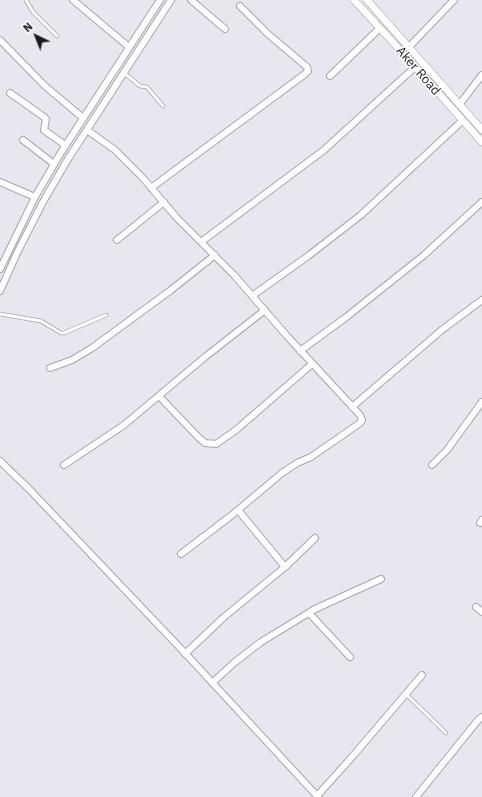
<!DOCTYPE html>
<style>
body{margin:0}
#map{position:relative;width:482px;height:797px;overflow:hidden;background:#e7e7f0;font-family:"IBM Plex Sans",sans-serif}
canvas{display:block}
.north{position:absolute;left:16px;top:16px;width:40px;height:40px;-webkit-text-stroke:3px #fff;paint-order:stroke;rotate:317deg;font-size:11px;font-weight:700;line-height:16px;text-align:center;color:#1b1b1e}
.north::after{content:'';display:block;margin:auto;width:14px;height:18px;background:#1b1b1e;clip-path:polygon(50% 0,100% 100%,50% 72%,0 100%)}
</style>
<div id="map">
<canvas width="482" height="797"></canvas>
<div class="north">N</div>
</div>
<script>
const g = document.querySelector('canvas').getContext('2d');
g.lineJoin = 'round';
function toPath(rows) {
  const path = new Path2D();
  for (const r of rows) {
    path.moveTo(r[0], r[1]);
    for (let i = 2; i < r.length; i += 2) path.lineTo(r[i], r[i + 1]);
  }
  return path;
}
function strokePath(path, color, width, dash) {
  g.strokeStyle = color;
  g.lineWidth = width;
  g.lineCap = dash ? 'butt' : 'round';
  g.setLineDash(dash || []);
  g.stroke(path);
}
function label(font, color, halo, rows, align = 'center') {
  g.font = font + ' "IBM Plex Sans",sans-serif';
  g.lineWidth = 3;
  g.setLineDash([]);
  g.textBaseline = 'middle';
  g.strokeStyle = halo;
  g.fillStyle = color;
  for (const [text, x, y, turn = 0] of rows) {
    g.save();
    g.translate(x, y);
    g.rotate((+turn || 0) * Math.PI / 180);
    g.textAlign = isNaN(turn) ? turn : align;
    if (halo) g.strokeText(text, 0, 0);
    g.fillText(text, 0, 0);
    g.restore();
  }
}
const service = toPath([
 [26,0,33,12,57,36],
 [123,72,140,86,147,87,163,106],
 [0,314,41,321,61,333,64,333,106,315],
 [406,694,446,733]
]);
const minor = toPath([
 [73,0,129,47],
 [191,0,225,29],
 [0,40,45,86,83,118],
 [409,47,454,0],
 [330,76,380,28],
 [10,93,44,117,46,119,44,130,65,145],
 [459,105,482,75],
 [87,130,115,150,143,178,176,217,234,275,287,336,360,415,362,420,360,423,311,457,297,463,282,473,232,515,181,554],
 [23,140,54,164],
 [0,182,35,197],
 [151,188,305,74,308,71,307,67,268,34,240,6],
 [117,240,164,202],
 [201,242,324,150,415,67],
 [0,269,35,197,60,154,160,0],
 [0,291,17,253,43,202,68,159,171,0],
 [252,296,308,256,361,215,462,121],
 [300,351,345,318,423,256,482,202],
 [50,368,72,360,92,348,171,290,215,255],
 [159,396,198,437,205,443,216,444,236,430,312,364],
 [352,407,443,329,482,300],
 [0,461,29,489,184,652,318,797],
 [64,465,124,425,205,357,265,310],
 [432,465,447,450,482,402],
 [480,523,482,520],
 [285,567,315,538],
 [476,607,482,612],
 [309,613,350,657],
 [185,654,224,617,285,567,238,510],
 [212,683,235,662,261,642,315,609,381,579],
 [317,796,352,757,422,675],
 [416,797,479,719,482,717]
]);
const tertiary = toPath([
 [354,0,402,52,482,142],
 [367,0,482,130]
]);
const streetNames = [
 ["Aker Road",418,71,49]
];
strokePath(service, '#a5a5ae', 4.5);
strokePath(minor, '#a5a5ae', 8);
strokePath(tertiary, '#a5a5ae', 8);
strokePath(service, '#fff', 3);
strokePath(minor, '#fff', 6);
strokePath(tertiary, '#fff', 7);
label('13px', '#1b1b1e', '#fff', streetNames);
</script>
